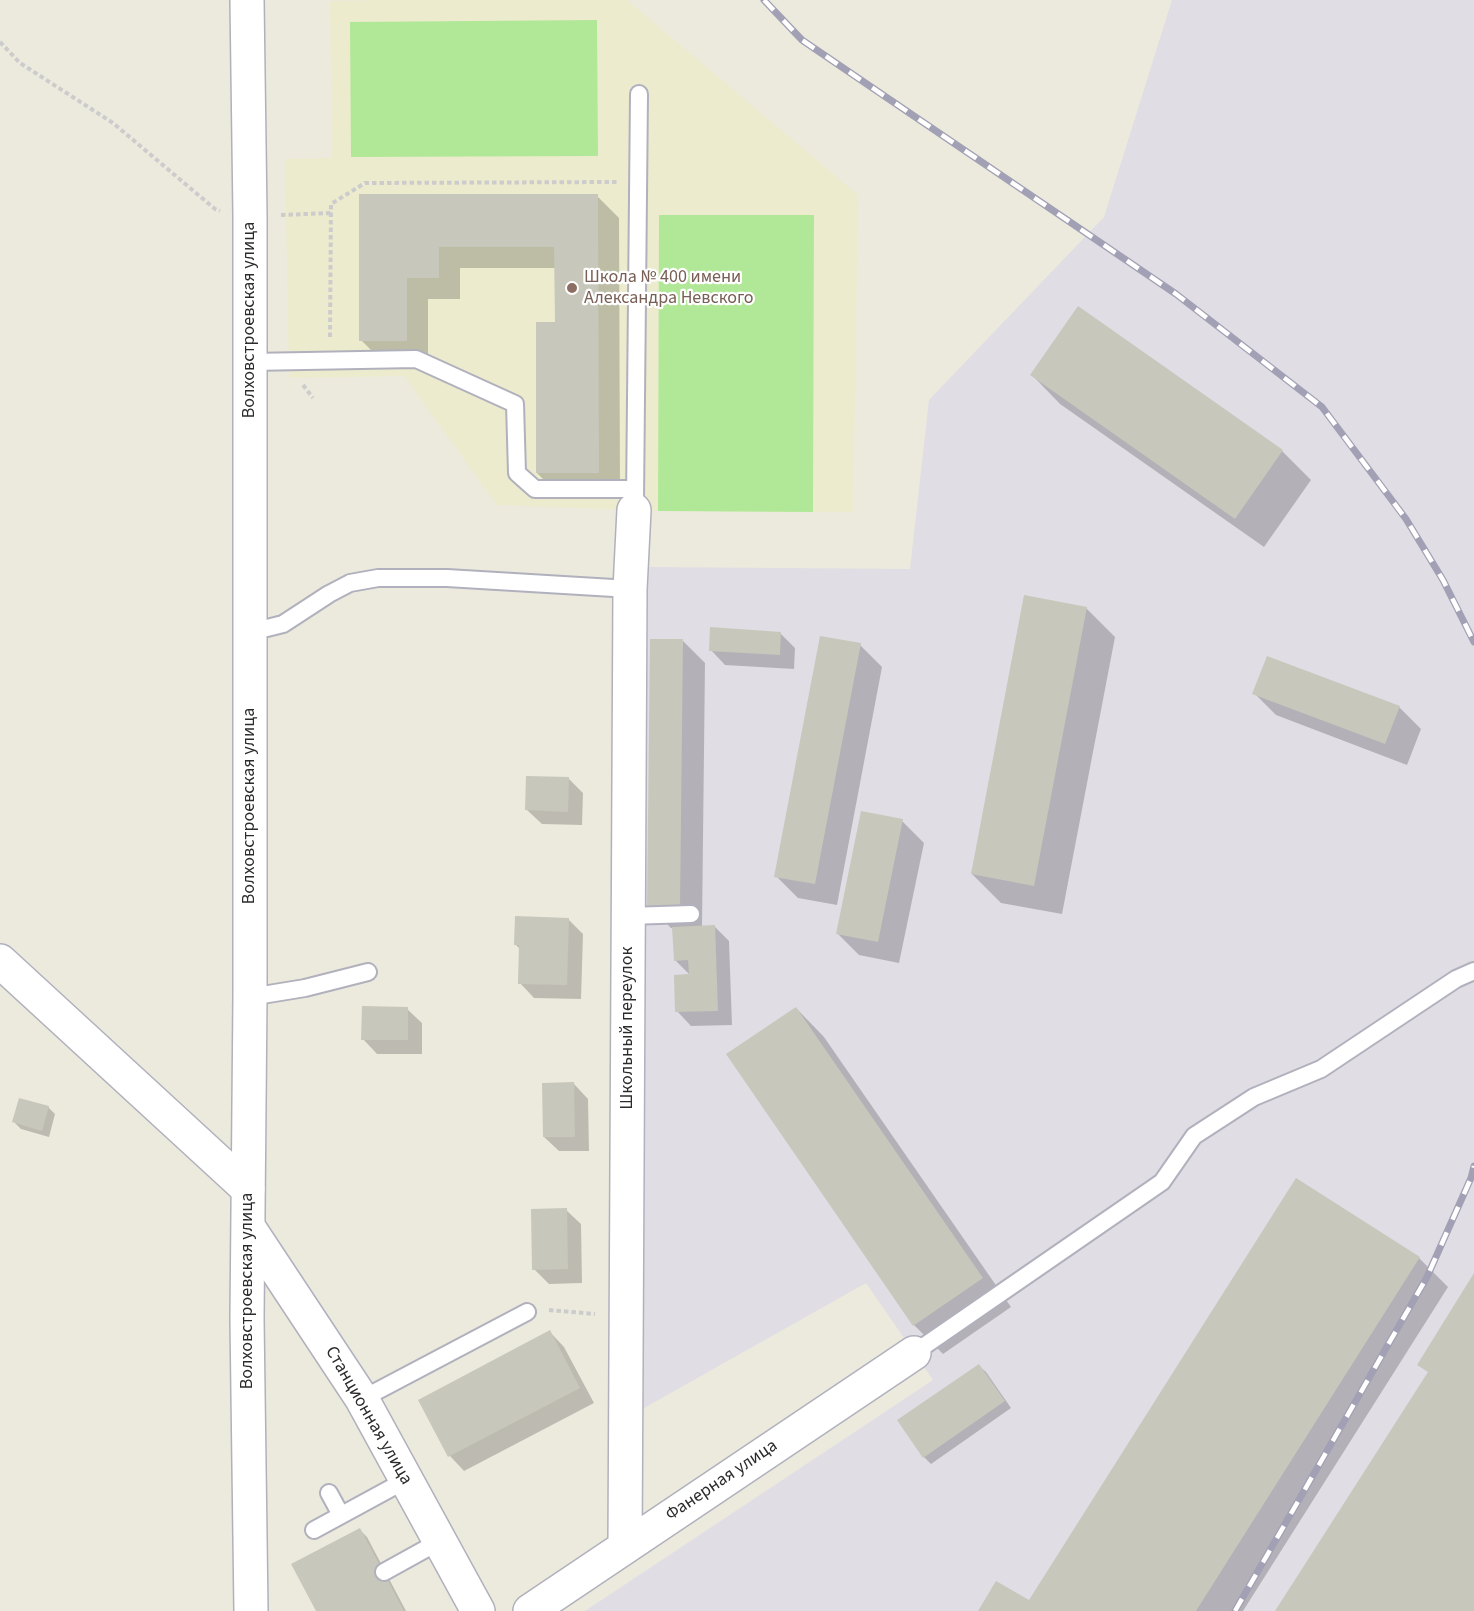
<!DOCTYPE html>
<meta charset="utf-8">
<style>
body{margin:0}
canvas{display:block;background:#ece9dd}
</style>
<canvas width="1474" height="1611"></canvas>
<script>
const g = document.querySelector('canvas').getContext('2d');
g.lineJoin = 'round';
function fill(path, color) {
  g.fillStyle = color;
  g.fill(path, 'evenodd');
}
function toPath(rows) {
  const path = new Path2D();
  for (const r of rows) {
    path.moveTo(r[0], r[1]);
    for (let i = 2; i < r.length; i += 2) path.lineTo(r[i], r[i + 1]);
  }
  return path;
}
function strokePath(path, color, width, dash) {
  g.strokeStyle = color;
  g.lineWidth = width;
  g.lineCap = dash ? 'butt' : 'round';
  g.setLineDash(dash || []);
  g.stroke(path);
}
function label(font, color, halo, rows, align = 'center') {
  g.font = font + ' "Source Sans 3",sans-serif';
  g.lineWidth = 4.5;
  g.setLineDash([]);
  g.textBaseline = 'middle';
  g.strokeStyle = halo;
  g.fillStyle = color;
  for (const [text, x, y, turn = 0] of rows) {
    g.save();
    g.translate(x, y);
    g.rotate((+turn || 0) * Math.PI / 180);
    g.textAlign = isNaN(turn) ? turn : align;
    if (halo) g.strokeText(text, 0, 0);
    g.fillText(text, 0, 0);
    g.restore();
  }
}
const industrial = toPath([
 [1172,0,1474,0,1474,1611,585,1611,933,1380,866,1283,637,1412,648,567,910,569,929,400,1104,217]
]);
const education = toPath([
 [378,0,627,0,858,195,853,512,658,511,497,505,404,376,289,378,285,159,332,158,330,1]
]);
const pitch = toPath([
 [597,20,598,156,351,157,350,22],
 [659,215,814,215,813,512,658,511]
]);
const shadow = toPath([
 [361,196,597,196,619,218,620,495,559,495,537,473,556,324,556,268,460,268,460,299,428,299,428,362,383,362,361,340],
 [1078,308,1282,451,1311,480,1264,547,1060,404,1032,375],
 [1086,608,1115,637,1062,914,1001,903,972,874],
 [780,633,795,648,794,669,725,665,711,650],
 [683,641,705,663,702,927,715,927,729,941,732,1025,691,1026,677,1011,691,976,675,960,674,928,671,928,649,906],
 [860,645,882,667,837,905,798,898,776,876],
 [1254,693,1399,707,1421,729,1407,765,1276,715],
 [568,778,583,793,582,825,542,824,527,810],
 [902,821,924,843,899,963,859,955,837,933],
 [568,919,583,934,581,999,534,998,520,983,521,950,516,945],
 [796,1008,824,1037,1011,1307,943,1354,914,1325],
 [407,1009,422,1023,422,1054,377,1054,363,1039],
 [574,1084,588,1099,589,1151,559,1151,544,1137],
 [48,1107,55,1114,49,1137,21,1129,14,1122],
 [1296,1180,1419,1258,1448,1287,1243,1611,980,1611,1029,1602],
 [566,1210,581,1224,582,1283,549,1284,534,1269],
 [550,1332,564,1347,594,1403,464,1471,450,1456],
 [979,1366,986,1372,1011,1408,931,1464,924,1457],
 [360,1530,367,1537,406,1611,317,1611]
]);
const building = toPath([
 [359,194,598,194,599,473,536,473,536,322,555,322,554,247,439,247,439,278,407,278,407,341,359,341],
 [1078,306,1283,450,1235,519,1030,375],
 [1024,595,1087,607,1034,886,971,874],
 [710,627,781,632,780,655,709,651],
 [820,636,861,643,815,884,774,877],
 [650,639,683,639,680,907,647,907],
 [1267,656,1400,706,1385,744,1252,694],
 [526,776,569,777,568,812,525,810],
 [861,811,903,819,878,942,836,934],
 [515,916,569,918,567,985,518,984,519,945,514,945],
 [715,925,718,1011,675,1012,674,975,689,974,688,960,674,961,672,927],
 [362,1006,408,1007,408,1040,361,1040],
 [796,1007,983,1278,913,1326,726,1054],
 [574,1082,575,1137,543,1137,542,1083],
 [19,1098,49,1106,42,1131,12,1122],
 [1296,1178,1420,1257,1196,1611,978,1611,996,1581,1029,1600],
 [567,1208,568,1269,532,1270,531,1209],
 [1474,1273,1474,1611,1275,1611,1428,1372,1417,1365],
 [550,1330,580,1388,448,1457,418,1400],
 [979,1364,1005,1401,923,1458,897,1420],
 [360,1528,404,1611,316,1611,291,1564]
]);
const path = toPath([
 [0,42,20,63,113,123,215,209,220,211],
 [281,215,331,213],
 [330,337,331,204,365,183,617,182],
 [303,385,313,398],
 [549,1310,595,1314]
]);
const lane = toPath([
 [250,362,416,359,515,404,517,473,535,489,635,489],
 [635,500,639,94],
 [250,628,267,628,283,624,329,594,350,583,378,578,447,578,630,589],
 [628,916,691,914],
 [250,997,305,988,368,972],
 [914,1353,1162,1182,1194,1136,1254,1097,1321,1069,1456,979,1474,971],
 [362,1399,527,1312],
 [329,1493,341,1515],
 [314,1530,406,1480],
 [384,1572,440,1541]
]);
const street = toPath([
 [0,961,248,1189],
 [249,1228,362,1399,478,1611],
 [625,1546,630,589,634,510],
 [530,1611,914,1353]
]);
const secondary = toPath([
 [247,0,250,216,250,997,247,1319,251,1611]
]);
const rail = toPath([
 [764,0,802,40,1176,294,1322,407,1406,519,1443,580,1474,642],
 [1235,1611,1427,1277,1471,1178,1474,1166]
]);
const markers = [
 [572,288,6,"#8d6e63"]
];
const educationNames = [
 ["Школа № 400 имени",584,278],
 ["Александра Невского",584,299]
];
const streetNames = [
 ["Волховстроевская улица",250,320,-90],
 ["Волховстроевская улица",250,806,-90],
 ["Школьный переулок",628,1028,-90],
 ["Волховстроевская улица",248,1291,-90],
 ["Станционная улица",368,1416,60],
 ["Фанерная улица",722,1481,-34]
];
fill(industrial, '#e1dde5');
fill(education, '#edebcd');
fill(pitch, '#b1e897');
fill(shadow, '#0003');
fill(building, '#c8c7bb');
strokePath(lane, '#b1b1be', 20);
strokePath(street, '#b1b1be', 36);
strokePath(secondary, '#b1b1be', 36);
strokePath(path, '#ccc', 4, [4.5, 3]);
strokePath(lane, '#fff', 16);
strokePath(street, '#fff', 33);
strokePath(secondary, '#fff', 33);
strokePath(rail, '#a2a0b4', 7);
strokePath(rail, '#fff', 4.5, [14]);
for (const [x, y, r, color] of markers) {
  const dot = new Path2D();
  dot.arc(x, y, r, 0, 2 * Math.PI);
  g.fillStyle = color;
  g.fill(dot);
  strokePath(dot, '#fff', 2);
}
label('18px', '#785e54', '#fff', educationNames, 'left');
label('18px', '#2b2b2b', '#fff', streetNames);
</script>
